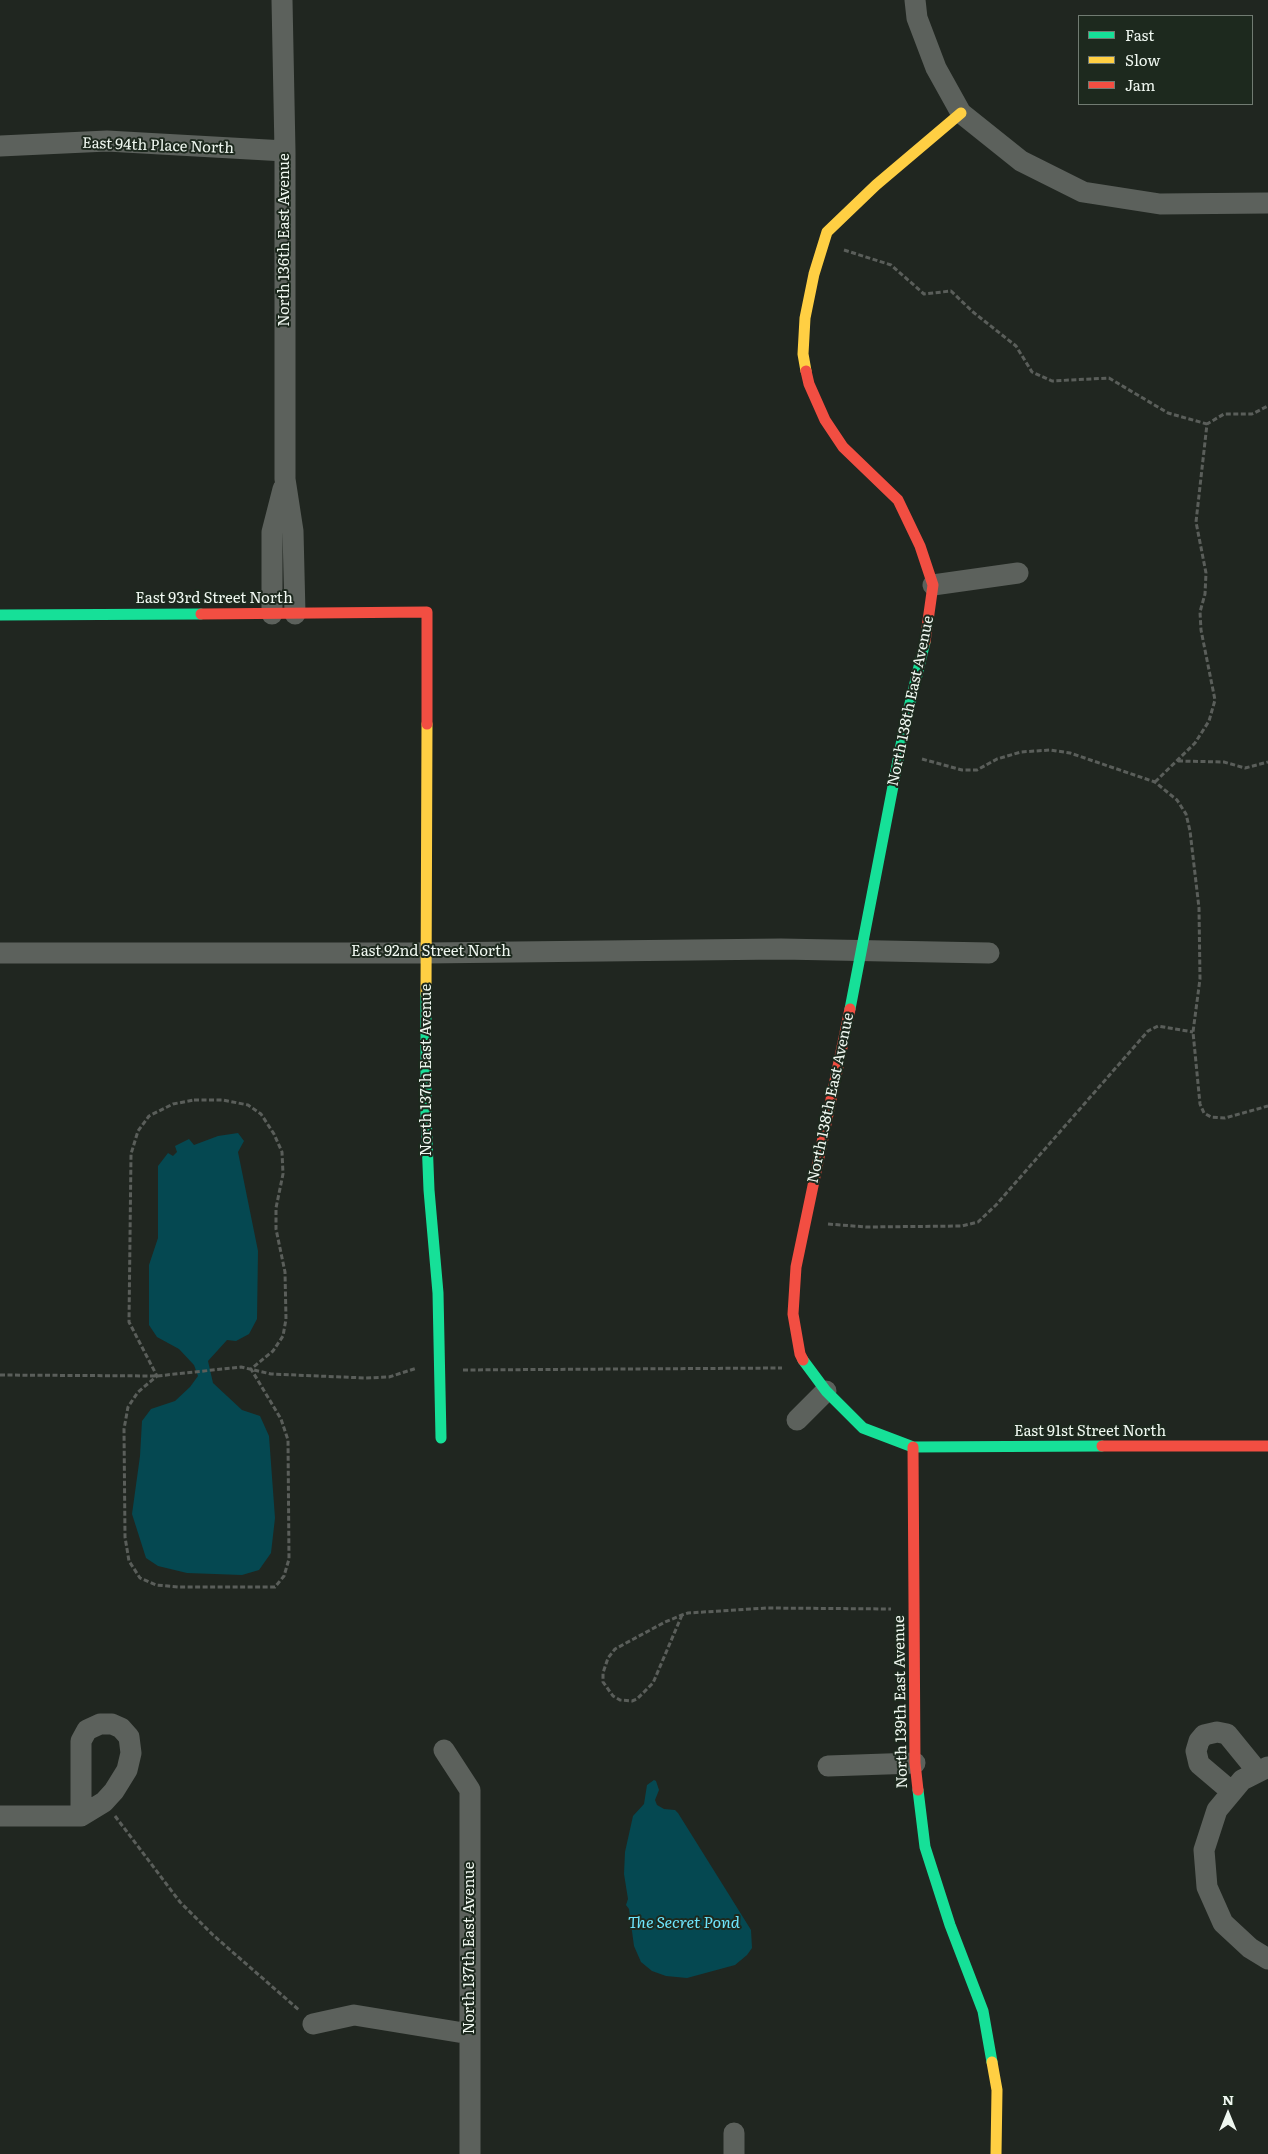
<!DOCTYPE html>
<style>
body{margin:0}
#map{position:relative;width:1268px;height:2154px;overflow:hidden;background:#202620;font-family:Literata,serif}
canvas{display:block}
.legend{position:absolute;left:1078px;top:15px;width:175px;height:90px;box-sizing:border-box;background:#1d291e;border:1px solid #717b72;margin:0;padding:6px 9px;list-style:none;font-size:15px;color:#eff7f0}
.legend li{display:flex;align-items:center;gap:10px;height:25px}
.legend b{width:25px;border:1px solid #717b72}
.north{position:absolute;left:1203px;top:2089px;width:50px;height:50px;-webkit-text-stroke:4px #1d291e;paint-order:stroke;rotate:0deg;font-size:14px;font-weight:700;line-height:20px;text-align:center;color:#eff7f0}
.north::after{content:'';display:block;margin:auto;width:18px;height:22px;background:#eff7f0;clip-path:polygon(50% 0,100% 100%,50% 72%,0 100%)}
</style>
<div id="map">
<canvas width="1268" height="2154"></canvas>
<ul class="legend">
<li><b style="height:6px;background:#16e098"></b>Fast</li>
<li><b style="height:6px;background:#ffcf43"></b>Slow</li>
<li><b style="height:6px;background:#f24e42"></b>Jam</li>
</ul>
<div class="north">N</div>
</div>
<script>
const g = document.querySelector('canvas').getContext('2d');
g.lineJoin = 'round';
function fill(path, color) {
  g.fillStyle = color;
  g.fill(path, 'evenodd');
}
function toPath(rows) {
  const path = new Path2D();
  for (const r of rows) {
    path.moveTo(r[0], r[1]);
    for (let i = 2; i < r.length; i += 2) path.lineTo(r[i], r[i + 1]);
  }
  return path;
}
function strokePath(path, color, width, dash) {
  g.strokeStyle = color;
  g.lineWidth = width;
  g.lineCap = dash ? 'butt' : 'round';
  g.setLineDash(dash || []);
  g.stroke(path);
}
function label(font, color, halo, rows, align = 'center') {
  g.font = font + ' Literata,serif';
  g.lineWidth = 4;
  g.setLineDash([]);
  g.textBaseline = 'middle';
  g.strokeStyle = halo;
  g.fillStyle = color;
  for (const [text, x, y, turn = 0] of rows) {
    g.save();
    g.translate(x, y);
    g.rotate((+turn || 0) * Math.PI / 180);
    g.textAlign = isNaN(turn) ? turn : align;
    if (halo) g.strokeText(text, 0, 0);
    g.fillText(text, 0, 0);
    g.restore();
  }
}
const water = toPath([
 [238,1133,244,1141,238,1152,258,1251,257,1319,249,1334,236,1341,227,1340,208,1361,213,1383,242,1410,260,1416,269,1436,275,1518,271,1553,259,1570,242,1575,187,1573,158,1566,146,1558,132,1514,140,1456,142,1421,151,1409,175,1401,190,1387,198,1376,194,1365,179,1349,157,1337,149,1325,149,1265,158,1238,158,1166,168,1153,173,1156,177,1152,175,1146,189,1139,194,1145,218,1136],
 [654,1780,656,1781,659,1790,655,1800,657,1805,664,1809,675,1810,678,1813,751,1930,752,1948,747,1955,735,1965,687,1978,666,1976,652,1971,641,1962,634,1946,629,1909,626,1905,628,1899,624,1874,625,1852,633,1816,644,1804,647,1785]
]);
const path = toPath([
 [844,250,891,265,924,294,951,291,973,312,1016,346,1032,372,1052,381,1109,378,1168,413,1207,424],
 [922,759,962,770,977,770,997,759,1021,752,1050,750,1070,753,1155,782,1177,800,1186,814,1190,831,1199,908,1200,979,1193,1032,1200,1104,1204,1113,1211,1117,1225,1118,1268,1106],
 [1178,761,1224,762,1245,768,1268,762],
 [1155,782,1195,743,1209,721,1215,700,1201,630,1200,612,1205,594,1206,573,1196,522,1207,424,1224,414,1252,414,1268,406],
 [194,1100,223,1100,248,1105,261,1114,274,1134,282,1152,283,1174,276,1208,276,1229,285,1272,286,1319,283,1336,273,1351,251,1369,281,1419,288,1440,289,1559,284,1576,275,1587,179,1587,156,1585,140,1578,129,1561,125,1537,124,1429,128,1407,138,1392,157,1376,129,1322,131,1154,138,1131,149,1116,173,1104,194,1100],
 [828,1224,866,1227,962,1226,978,1222,996,1205,1148,1031,1158,1026,1193,1032],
 [463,1370,782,1368],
 [0,1375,157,1376,241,1367,271,1374,365,1378,389,1377,417,1368],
 [682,1615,653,1683,637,1699,632,1701,620,1700,613,1696,603,1682,603,1673,608,1658,615,1649,665,1622,682,1615,688,1613,767,1608,891,1609],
 [115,1816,180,1902,213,1935,299,2010]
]);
const street = toPath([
 [282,0,285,151,285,479,293,531,295,614],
 [915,0,917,18,936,68,961,113,1021,161,1083,192,1160,204,1268,203],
 [0,146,107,141,285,151],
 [933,585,1018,573],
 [272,614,272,532,283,489],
 [0,953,426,953,781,949,989,953],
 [797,1420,826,1391],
 [444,1750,470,1790,470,2154],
 [828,1766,915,1763],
 [1268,1767,1242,1780,1217,1810,1204,1850,1207,1887,1223,1923,1250,1948,1268,1959],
 [1232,1792,1199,1764,1196,1751,1199,1741,1204,1735,1217,1732,1227,1734,1258,1772],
 [0,1816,81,1816,104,1802,114,1791,127,1770,131,1753,129,1737,121,1728,112,1724,100,1724,87,1730,81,1741,81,1816],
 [313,2024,354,2015,470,2034],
 [734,2154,734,2133]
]);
const fast = toPath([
 [0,615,201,614],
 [426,994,426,1114,429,1190,438,1293,441,1438],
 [850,1009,905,724,925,642],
 [803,1360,826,1391,863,1428,913,1447,1102,1446],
 [918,1790,925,1847,950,1925,983,2011,992,2062]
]);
const slow = toPath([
 [806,371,803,354,805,318,814,274,827,232,876,185,961,113],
 [426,994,427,724],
 [992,2062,997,2090,996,2154]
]);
const jam = toPath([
 [806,371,809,384,825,420,843,447,898,500,920,546,933,585,925,642],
 [201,614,427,612,427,724],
 [803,1360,800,1354,793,1314,796,1267,850,1009],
 [1102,1446,1268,1446],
 [913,1447,915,1763,918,1790]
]);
const streetNames = [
 ["East 94th Place North",158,146,2],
 ["North 136th East Avenue",285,240,-90],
 ["East 93rd Street North",214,599],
 ["North 138th East Avenue",911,701,-78],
 ["East 92nd Street North",431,952],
 ["North 137th East Avenue",427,1070,-90],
 ["North 138th East Avenue",831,1098,-78],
 ["East 91st Street North",1090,1432],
 ["North 139th East Avenue",901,1702,-91],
 ["North 137th East Avenue",470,1948,-90]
];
const waterNames = [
 ["The Secret Pond",684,1923]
];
fill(water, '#054851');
strokePath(path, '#5a5e5a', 3, [5, 2.5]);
strokePath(street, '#5c615c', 21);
strokePath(fast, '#16e098', 11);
strokePath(slow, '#ffcf43', 11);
strokePath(jam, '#f24e42', 11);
label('15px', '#eff7f0', '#1d291e', streetNames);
label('italic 16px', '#6ee5fc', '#1d291e', waterNames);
</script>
